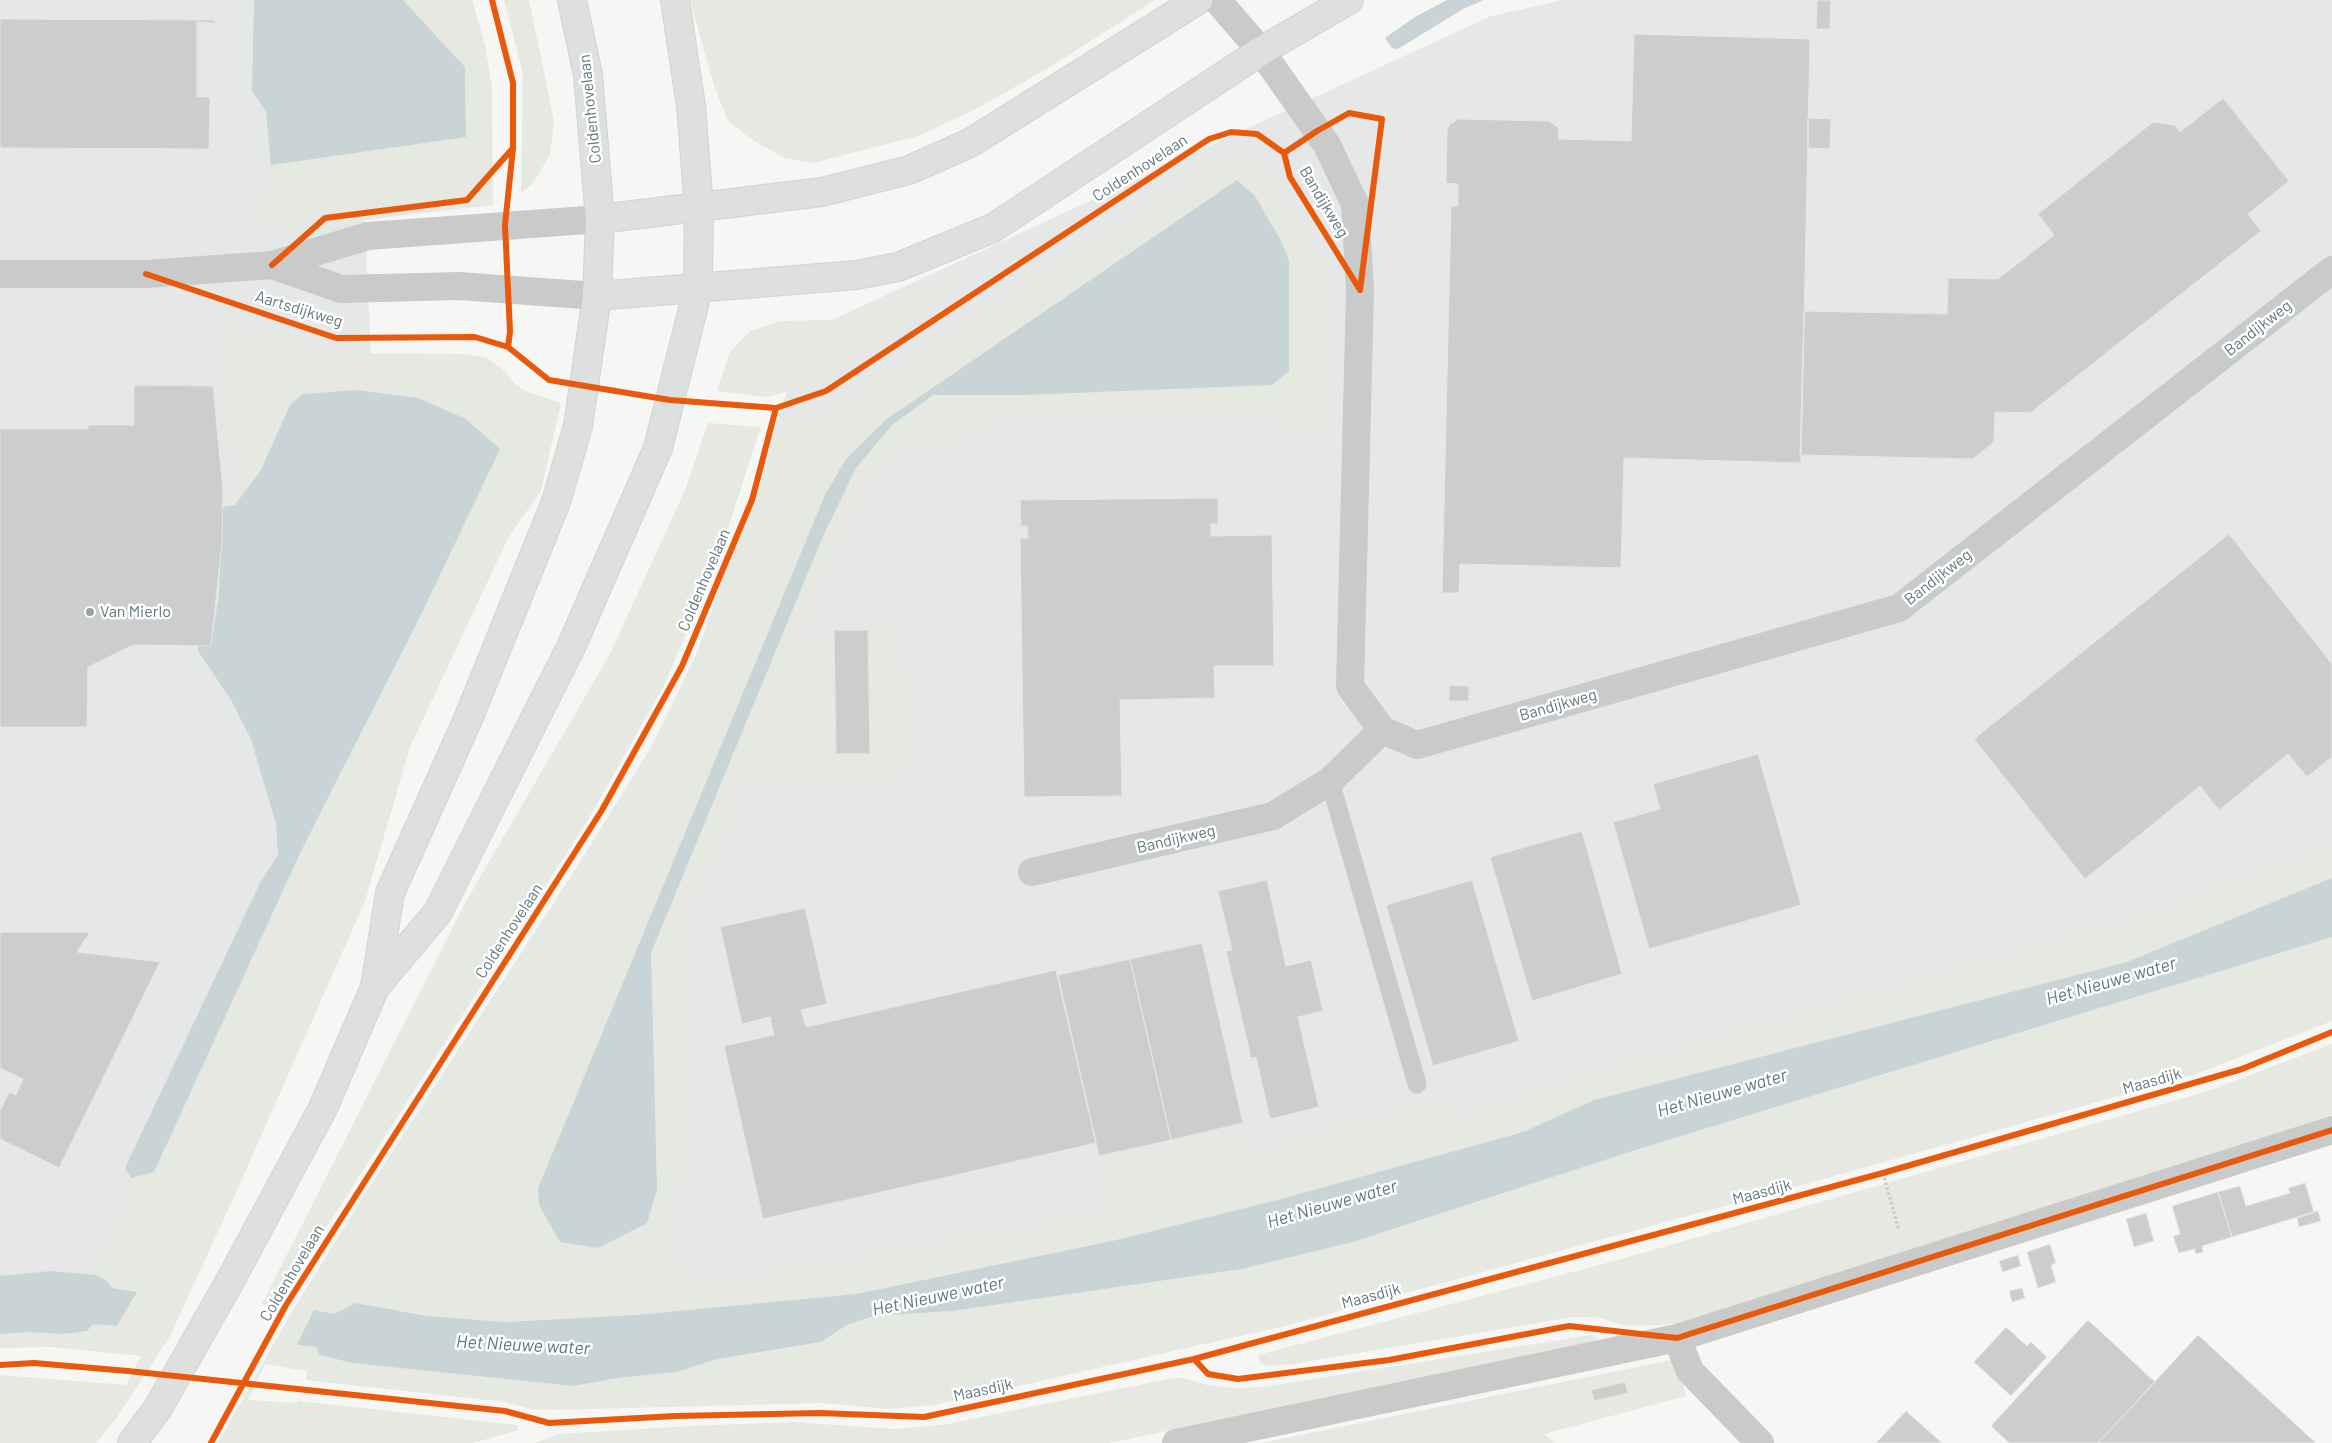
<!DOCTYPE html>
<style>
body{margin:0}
canvas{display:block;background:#f6f6f5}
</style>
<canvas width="2332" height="1443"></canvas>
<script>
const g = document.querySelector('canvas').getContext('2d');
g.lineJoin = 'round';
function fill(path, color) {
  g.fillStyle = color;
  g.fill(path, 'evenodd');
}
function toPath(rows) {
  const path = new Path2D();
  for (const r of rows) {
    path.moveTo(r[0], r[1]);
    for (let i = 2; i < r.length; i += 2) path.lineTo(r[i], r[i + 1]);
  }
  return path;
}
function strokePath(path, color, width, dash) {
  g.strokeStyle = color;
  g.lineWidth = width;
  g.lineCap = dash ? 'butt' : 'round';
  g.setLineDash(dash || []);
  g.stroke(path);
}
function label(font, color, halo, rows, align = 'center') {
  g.font = font + ' Barlow,sans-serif';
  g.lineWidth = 5;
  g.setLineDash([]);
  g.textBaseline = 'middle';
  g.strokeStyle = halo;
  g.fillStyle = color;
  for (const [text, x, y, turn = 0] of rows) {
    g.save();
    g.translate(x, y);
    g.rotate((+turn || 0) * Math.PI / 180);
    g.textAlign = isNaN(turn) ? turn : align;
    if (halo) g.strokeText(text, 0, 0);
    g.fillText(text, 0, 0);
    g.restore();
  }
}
const built = toPath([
 [0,0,354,0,375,437,309,865,98,1296,0,1308],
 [1563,0,2332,0,2332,910,580,1356,583,984,808,331,1491,16]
]);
const green = toPath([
 [403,0,472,0,485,45,492,88,493,205,257,232,271,165,466,136,465,67],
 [504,0,529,0,554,121,550,155,533,183,521,193,523,74],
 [690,0,1155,0,1050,67,976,109,918,136,813,163,785,158,754,141,728,121,714,85],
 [1242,155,1259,162,1284,195,1326,276,1322,427,1272,425,1270,411,983,413,983,437,934,440,896,455,869,482,847,521,797,643,825,646,827,626,901,624,905,778,745,783,697,894,680,922,678,1263,694,1281,753,1275,866,1257,1112,1209,1098,1162,1244,1128,1251,1153,1443,1095,1452,1118,1618,1064,2125,921,2332,844,2332,878,2127,962,1594,1100,1523,1132,1277,1200,1116,1240,856,1294,637,1315,505,1322,427,1316,356,1303,334,1314,297,1345,316,1347,321,1355,353,1363,573,1386,618,1378,677,1372,717,1359,821,1342,847,1325,874,1316,953,1311,1242,1269,1353,1242,1642,1148,2332,937,2332,1021,2196,1074,1863,1168,1289,1325,934,1405,889,1409,822,1403,551,1410,531,1409,505,1402,306,1380,307,1371,265,1364,248,1400,297,1403,299,1401,516,1425,519,1430,473,1443,218,1443,291,1313,364,1195,577,867,651,747,709,628,781,426,824,412,893,370,1216,159],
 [1237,181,1269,386,1023,395,933,395,892,425,856,468,823,536,651,953,657,1190,647,1222,598,1248,538,1188,825,495,888,419],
 [987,265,821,382,767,397,717,391,730,352,749,332,780,321,832,320],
 [228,324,326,353,465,354,486,357,502,369,517,386,530,393,561,403,541,491,509,536,410,747,365,901,238,1188,170,1336,115,1420,96,1443,0,1443,0,1375,126,1385,141,1356,51,1347,0,1348,0,1334,93,1324,117,1326,137,1292,112,1288,107,1281,97,1275,131,1178,154,1171,301,851,418,621,290,405,261,470,235,505],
 [708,423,761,427,715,567,663,687,589,818,276,1306,262,1304,464,905,610,654,685,490],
 [2332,1044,2332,1115,1677,1324,1628,1326,1596,1317,1572,1317,1299,1363,1274,1366,1261,1364,1258,1355,1618,1260,2205,1092],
 [1591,1335,1599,1341,1109,1443,535,1443,559,1434,690,1426,793,1422,894,1429,942,1425,1173,1378,1183,1378,1207,1385,1233,1388,1263,1387],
 [1677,1359,1686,1396,1544,1434,1556,1443,1261,1443]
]);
const water = toPath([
 [254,0,403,0,465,67,466,137,271,165,266,111,252,91],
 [1447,0,1484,0,1463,9,1398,49,1392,48,1385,38,1415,17],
 [1237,180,1255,196,1281,241,1289,260,1289,371,1272,385,1023,395,933,395,892,425,856,468,823,536,651,953,657,1190,647,1223,598,1248,560,1242,539,1205,538,1188,825,495,846,459,887,419],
 [357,390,418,398,466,419,500,449,418,621,301,851,154,1172,131,1178,125,1168,260,883,278,855,276,824,251,739,231,700,198,651,198,646,211,645,219,594,222,507,235,505,261,470,290,405,303,394],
 [2332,878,2332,937,1642,1148,1353,1242,1242,1269,953,1311,874,1316,847,1325,821,1342,717,1359,677,1372,618,1378,573,1386,352,1363,320,1355,316,1347,297,1345,314,1310,334,1314,356,1303,427,1316,505,1322,637,1315,856,1294,1116,1240,1277,1200,1523,1132,1594,1100,2127,962],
 [51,1271,97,1275,107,1281,112,1288,137,1292,117,1326,93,1324,87,1331,62,1334,28,1332,0,1334,0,1276]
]);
const building = toPath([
 [1817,0,1831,0,1830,29,1816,29,1817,0],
 [0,19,215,20,215,23,197,22,197,97,210,97,209,149,0,148,0,19],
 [1634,34,1810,39,1801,463,1624,458,1621,568,1460,564,1459,593,1442,593,1451,206,1458,206,1458,184,1446,183,1447,130,1450,124,1459,119,1548,121,1558,127,1559,139,1631,141,1634,34],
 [2223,98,2289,181,2248,214,2261,231,2030,413,1995,412,1994,442,1973,459,1800,455,1804,311,1947,314,1948,278,1998,279,2054,235,2038,214,2153,122,2175,125,2180,132,2223,98],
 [1808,118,1831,119,1830,149,1808,148,1808,118],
 [134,385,213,386,223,490,222,542,211,646,133,645,88,667,87,727,0,727,0,429,88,429,88,425,134,425,134,385],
 [1218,498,1218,524,1211,524,1211,536,1272,535,1274,666,1214,666,1215,698,1120,700,1122,796,1024,797,1020,538,1028,538,1027,526,1021,527,1020,500,1218,498],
 [2229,534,2332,664,2332,757,2307,777,2288,754,2219,810,2200,786,2085,879,1974,739,2229,534],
 [834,630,868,630,870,754,836,754,834,630],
 [1449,685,1469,686,1469,701,1449,701,1449,685],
 [1758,754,1801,905,1649,949,1613,822,1660,809,1653,784,1758,754],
 [1582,831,1622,974,1532,1001,1490,857,1582,831],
 [1267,880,1286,966,1311,960,1323,1011,1298,1017,1319,1107,1270,1119,1256,1057,1251,1058,1226,951,1232,950,1218,891,1267,880],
 [1472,880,1519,1041,1433,1066,1386,905,1472,880],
 [805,908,827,1004,801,1010,806,1027,1056,970,1096,1143,763,1219,724,1046,774,1035,770,1017,742,1024,720,927,805,908],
 [0,932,90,932,77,952,160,962,59,1168,0,1139,0,1111,9,1092,16,1095,23,1079,0,1068,0,932],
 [1202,943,1243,1123,1171,1140,1130,959,1202,943],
 [1130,959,1171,1140,1099,1156,1058,975,1130,959],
 [2305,1183,2314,1212,2232,1237,2218,1192,2240,1186,2246,1206,2290,1193,2288,1188,2305,1183],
 [2218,1192,2232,1237,2202,1246,2203,1252,2196,1254,2194,1249,2179,1253,2173,1236,2180,1234,2172,1206,2218,1192],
 [2318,1211,2321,1221,2299,1227,2297,1218,2318,1211],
 [2146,1213,2154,1241,2134,1247,2126,1219,2146,1213],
 [2050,1244,2056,1263,2051,1265,2056,1282,2038,1288,2027,1252,2050,1244],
 [2018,1255,2021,1266,2003,1272,1999,1261,2018,1255],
 [2022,1288,2025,1298,2012,1302,2009,1291,2022,1288],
 [2088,1320,2155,1382,2098,1443,2009,1443,1991,1426,2088,1320],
 [2006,1327,2027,1346,2031,1342,2047,1357,2011,1396,1974,1362,2006,1327],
 [2198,1335,2316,1443,2098,1443,2198,1335],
 [1625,1382,1628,1393,1594,1401,1591,1390,1625,1382],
 [1906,1411,1942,1443,1876,1443,1906,1411]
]);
const path = toPath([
 [1883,1173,1899,1231]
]);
const lane = toPath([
 [1330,781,1417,1084]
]);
const street = toPath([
 [1217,0,1261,51,1327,145,1355,204,1360,290,1350,686,1382,730,1417,745,1899,608,2332,270],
 [272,265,341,289,459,286,597,296],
 [0,274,146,274,272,265,368,236,600,219],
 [1032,872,1273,816,1330,781,1382,730],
 [1677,1338,1690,1371,1760,1443],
 [1176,1443,1677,1338,2332,1130]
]);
const secondary = toPath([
 [600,219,822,192,909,170,970,143,1198,0],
 [597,296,856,275,898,267,993,228,1261,51,1349,0],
 [375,987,438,912,571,647,658,448,698,289,699,208,691,106,675,0],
 [132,1443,158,1408,230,1281,323,1108,375,987,390,893,468,719,556,502,578,426,597,296,600,219,588,75,572,0]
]);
const cycleway = toPath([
 [492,0,513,83,513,148,505,225,510,332,508,347,549,380,670,400,776,408,826,391,1209,139,1231,132,1257,134,1284,153],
 [1284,153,1317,131,1349,113,1382,119,1360,290],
 [1284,153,1290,177,1360,290],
 [272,265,325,218,467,200,513,148],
 [146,274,336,338,475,337,508,347],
 [1194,1359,1208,1374,1238,1379,1389,1360,1569,1326,1677,1338,2332,1130],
 [0,1365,34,1363,128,1371,505,1411,549,1423,675,1416,820,1413,924,1417,1194,1359,1883,1173,2242,1069,2332,1032],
 [211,1443,286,1305,602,810,682,666,752,500,776,408]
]);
const markers = [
 [90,612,5,"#96a4a9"]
];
const streetNames = [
 ["Coldenhovelaan",590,109,-96],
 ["Coldenhovelaan",1140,168,-33],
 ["Bandijkweg",1324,202,59],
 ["Aartsdijkweg",299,309,17],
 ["Bandijkweg",2258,328,-38],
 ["Bandijkweg",1938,577,-38],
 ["Coldenhovelaan",704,580,-67],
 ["Bandijkweg",1558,705,-16],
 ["Bandijkweg",1176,839,-13],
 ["Coldenhovelaan",509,931,-57],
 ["Maasdijk",2152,1081,-16],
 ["Maasdijk",1762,1192,-15],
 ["Coldenhovelaan",292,1273,-59],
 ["Maasdijk",1371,1296,-15],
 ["Maasdijk",983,1390,-12]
];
const poiNames = [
 ["Van Mierlo",100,612]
];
const waterNames = [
 ["Het Nieuwe water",2111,981,-16],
 ["Het Nieuwe water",1722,1093,-16],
 ["Het Nieuwe water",1332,1204,-16],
 ["Het Nieuwe water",938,1296,-12],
 ["Het Nieuwe water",523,1345,3]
];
fill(built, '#e6e8e7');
fill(green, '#e6e8e2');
fill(water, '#c8d4d5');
fill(building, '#cccece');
strokePath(building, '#e6e6e5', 1);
strokePath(secondary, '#d2d3d3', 30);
strokePath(path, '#c7c8c9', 3, [2.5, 2.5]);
strokePath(lane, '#c9cbcb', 19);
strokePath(street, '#c9cbcb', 28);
strokePath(secondary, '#dedfdf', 28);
strokePath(cycleway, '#e8590c', 6);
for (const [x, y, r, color] of markers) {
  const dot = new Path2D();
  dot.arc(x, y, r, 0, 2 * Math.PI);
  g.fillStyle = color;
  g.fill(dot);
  strokePath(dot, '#fff', 2);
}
label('16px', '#627880', '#fff', streetNames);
label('16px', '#627880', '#fff', poiNames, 'left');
label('italic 18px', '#5d787b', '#fff', waterNames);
</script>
